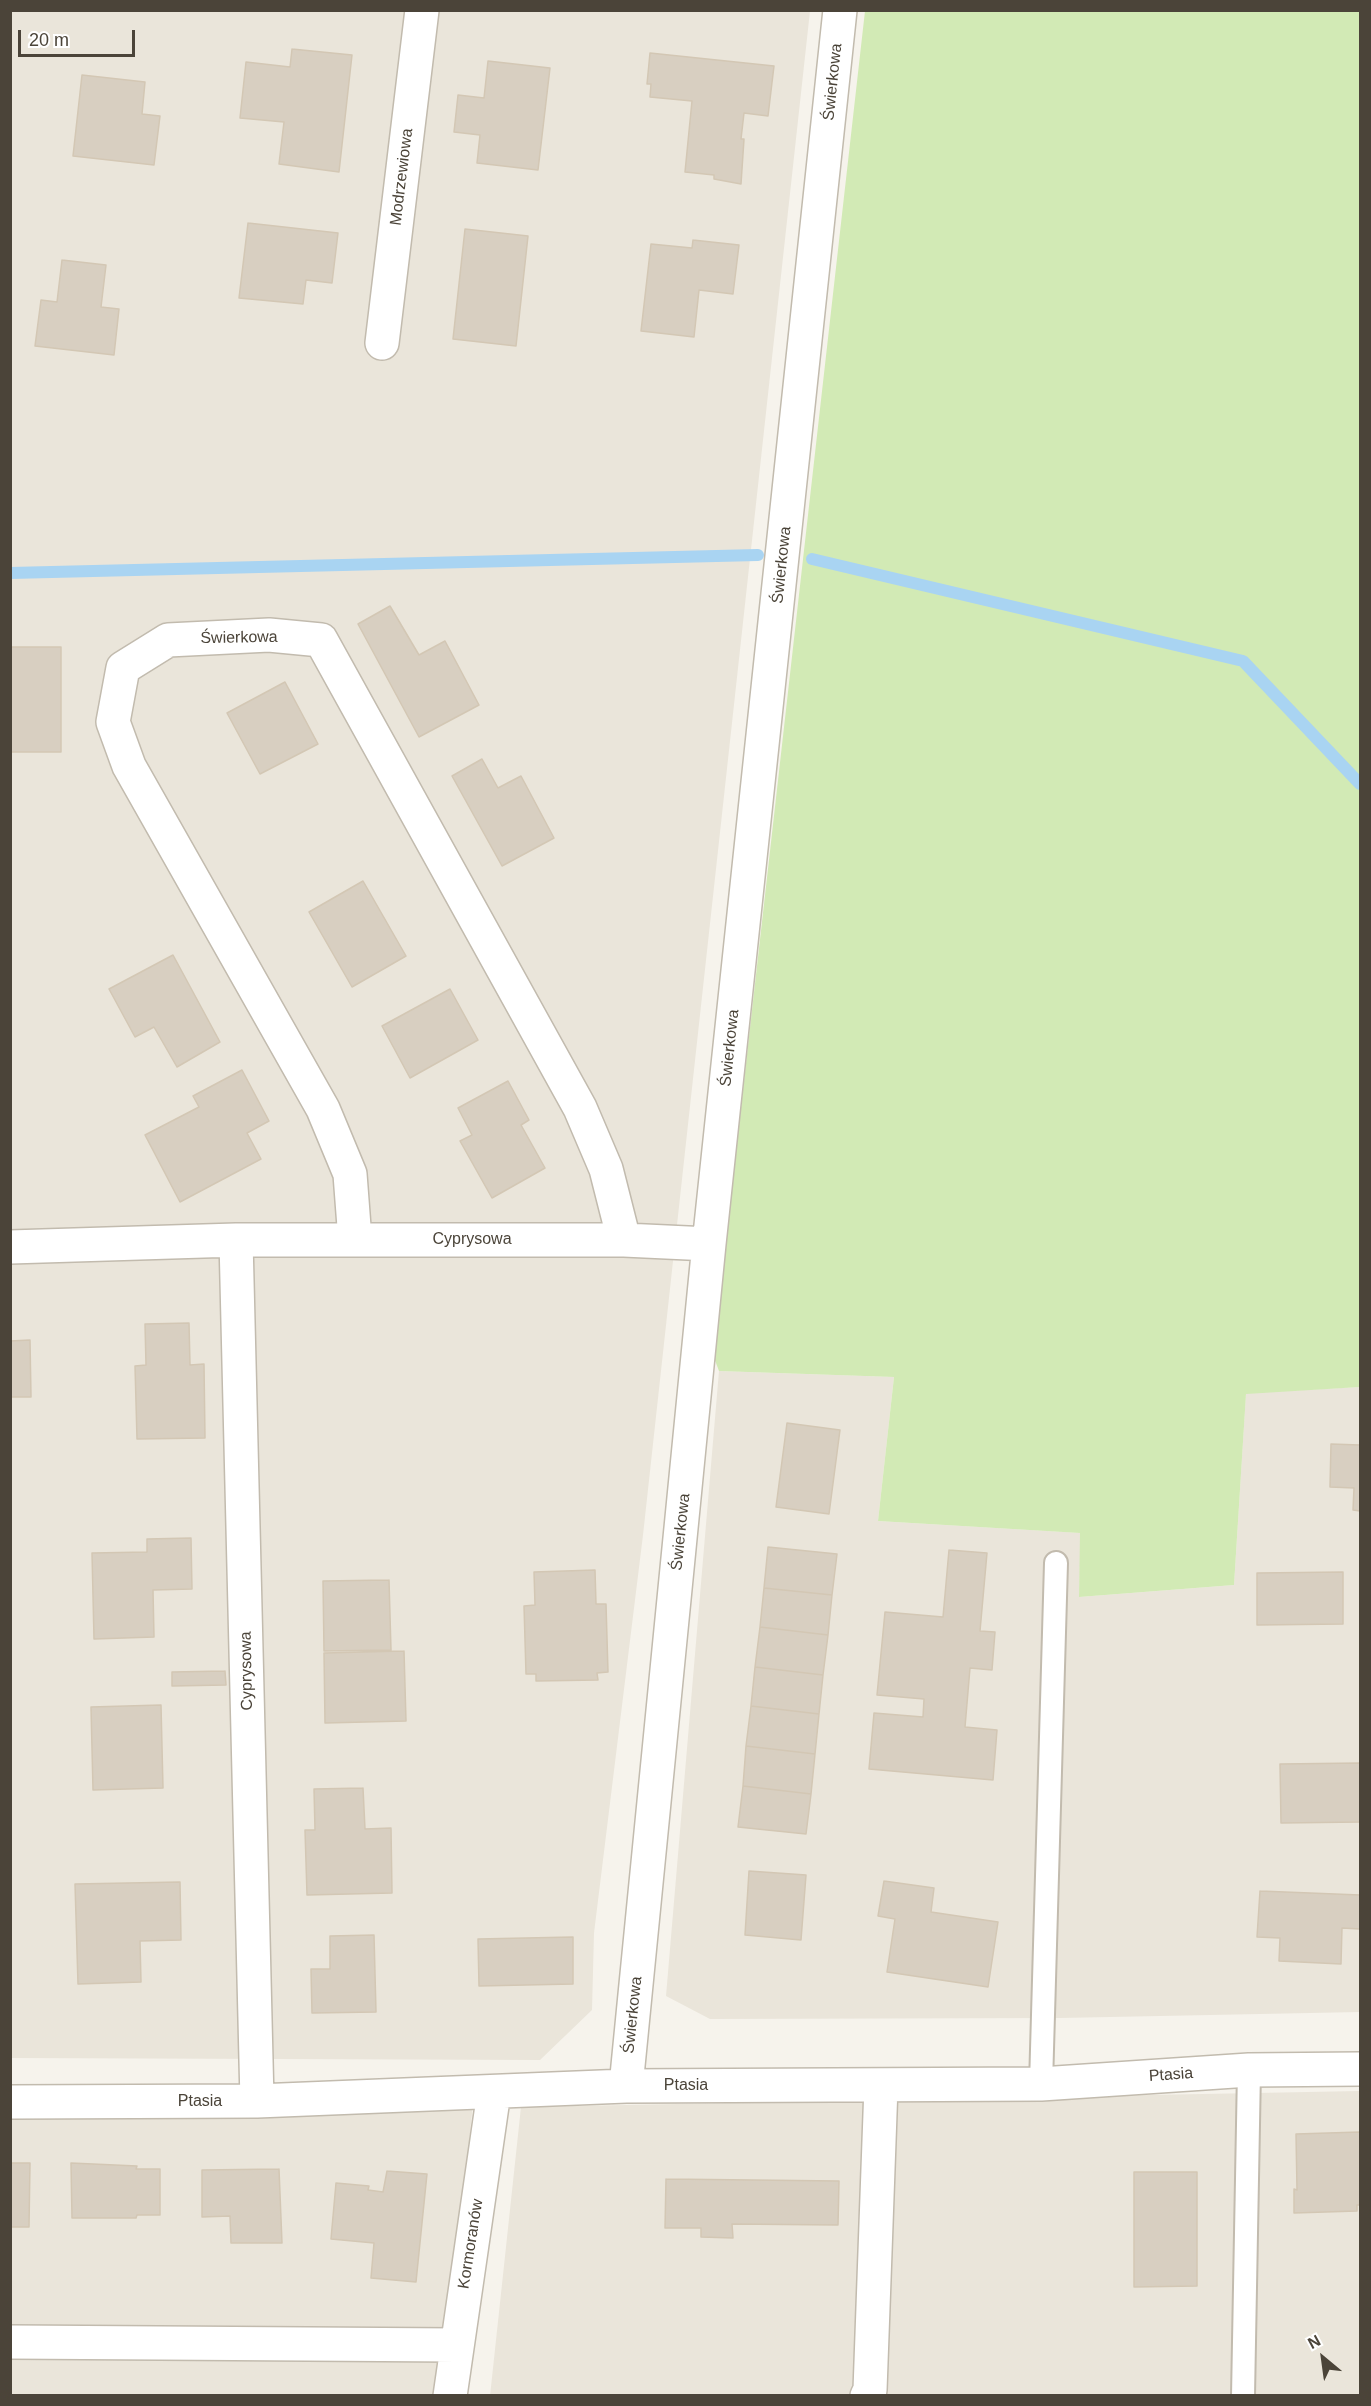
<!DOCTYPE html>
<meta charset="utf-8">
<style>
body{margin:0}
#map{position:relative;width:1371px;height:2406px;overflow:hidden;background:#f6f3ec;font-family:Arial,sans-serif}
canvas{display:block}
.frame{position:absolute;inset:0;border:12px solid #4b4439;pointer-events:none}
.north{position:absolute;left:1293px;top:2328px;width:60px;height:60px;-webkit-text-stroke:4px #fff;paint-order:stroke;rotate:331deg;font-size:16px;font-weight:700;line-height:24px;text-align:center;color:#4b4439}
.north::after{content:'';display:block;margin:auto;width:21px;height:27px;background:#4b4439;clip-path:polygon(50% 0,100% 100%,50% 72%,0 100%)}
.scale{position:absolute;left:18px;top:30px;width:117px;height:27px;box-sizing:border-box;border:3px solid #4b4439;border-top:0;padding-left:8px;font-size:18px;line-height:21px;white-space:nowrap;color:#4b4439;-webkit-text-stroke:4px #fff;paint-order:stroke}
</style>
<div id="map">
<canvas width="1371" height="2406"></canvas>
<div class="frame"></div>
<div class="north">N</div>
<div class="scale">20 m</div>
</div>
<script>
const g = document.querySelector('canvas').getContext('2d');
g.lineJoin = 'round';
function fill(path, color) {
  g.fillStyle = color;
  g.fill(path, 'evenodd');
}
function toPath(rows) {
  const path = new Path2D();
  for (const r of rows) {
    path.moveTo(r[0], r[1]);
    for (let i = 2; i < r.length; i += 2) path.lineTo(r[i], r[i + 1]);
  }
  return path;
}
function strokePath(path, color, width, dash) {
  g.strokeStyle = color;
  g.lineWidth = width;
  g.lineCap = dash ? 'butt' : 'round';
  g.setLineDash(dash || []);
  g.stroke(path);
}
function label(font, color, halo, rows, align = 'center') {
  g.font = font + ' Arial,sans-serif';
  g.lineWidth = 5;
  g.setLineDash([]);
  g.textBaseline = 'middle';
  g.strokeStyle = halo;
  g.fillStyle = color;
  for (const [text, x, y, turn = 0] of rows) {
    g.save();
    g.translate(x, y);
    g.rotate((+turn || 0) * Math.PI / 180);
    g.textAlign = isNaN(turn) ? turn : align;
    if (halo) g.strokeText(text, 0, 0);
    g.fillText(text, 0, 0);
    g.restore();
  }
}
const residential = toPath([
 [11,11,810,11,643,1535,594,1933,592,2010,540,2060,11,2058],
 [719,1371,894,1377,878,1521,1081,1533,1079,1597,1234,1585,1246,1393,1360,1387,1360,2012,1060,2018,710,2019,666,1996],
 [1360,2091,1360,2395,490,2396,521,2107],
 [473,2103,444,2395,11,2395,10,2111]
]);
const green = toPath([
 [865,11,1360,11,1360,1387,1246,1394,1234,1585,1079,1597,1080,1533,878,1521,894,1377,719,1371,713,1355]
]);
const stream = toPath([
 [812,559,1243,661,1360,784],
 [10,573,758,555]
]);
const building = toPath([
 [292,49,352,55,339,172,279,164,284,122,240,118,246,62,290,67,292,49],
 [650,53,774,66,768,116,744,113,741,139,744,139,741,184,714,179,714,175,685,172,692,101,650,97,651,84,647,84,650,53],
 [488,61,550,68,538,170,477,163,480,135,454,132,458,95,484,98,488,61],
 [82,75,145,82,142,114,160,116,154,165,73,156,82,75],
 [248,223,338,233,332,283,306,280,303,304,239,298,248,223],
 [465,229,528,236,516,346,453,339,465,229],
 [693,240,739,245,733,294,699,290,694,337,641,331,651,244,692,248,693,240],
 [62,260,106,265,101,307,119,309,114,355,35,346,41,300,57,302,62,260],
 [390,606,419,655,445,641,479,705,419,737,358,624,390,606],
 [10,647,61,647,61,752,10,752,10,647],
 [285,682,318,744,260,774,227,713,285,682],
 [482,759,498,788,521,776,554,838,502,866,452,776,482,759],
 [363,881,406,956,352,987,309,912,363,881],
 [173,955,220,1042,177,1067,154,1027,135,1037,109,989,173,955],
 [450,989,478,1040,410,1078,382,1026,450,989],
 [242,1070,269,1121,247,1133,261,1159,180,1202,145,1135,199,1107,193,1096,242,1070],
 [508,1081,529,1120,521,1125,545,1168,492,1198,460,1141,472,1135,458,1108,508,1081],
 [189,1323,190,1365,204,1364,205,1438,137,1439,135,1366,146,1365,145,1324,189,1323],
 [30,1340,31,1397,10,1397,10,1341,30,1340],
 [787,1423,840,1430,829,1514,776,1507,787,1423],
 [1331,1444,1360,1445,1360,1511,1353,1510,1354,1488,1330,1487,1331,1444],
 [191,1538,192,1589,153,1590,154,1637,94,1639,92,1553,147,1552,147,1539,191,1538],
 [768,1547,837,1554,832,1595,764,1588,768,1547],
 [949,1550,987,1553,980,1631,995,1632,992,1670,970,1668,965,1727,997,1730,993,1780,869,1769,874,1713,923,1717,924,1699,877,1695,885,1612,943,1617,949,1550],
 [595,1570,596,1604,606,1604,608,1672,597,1673,598,1680,536,1681,536,1674,526,1674,524,1606,535,1605,534,1572,595,1570],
 [1343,1572,1343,1624,1257,1625,1257,1573,1343,1572],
 [389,1580,391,1650,324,1651,323,1581,389,1580],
 [764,1588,832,1595,828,1635,760,1627,764,1588],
 [760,1627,828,1635,823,1675,755,1667,760,1627],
 [404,1651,406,1721,325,1723,324,1653,404,1651],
 [755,1667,823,1675,819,1714,751,1706,755,1667],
 [225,1671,226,1685,172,1686,172,1672,225,1671],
 [161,1705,163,1788,93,1790,91,1707,161,1705],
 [751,1706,819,1714,815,1754,746,1746,751,1706],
 [746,1746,815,1754,811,1794,743,1786,746,1746],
 [1360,1763,1360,1822,1281,1823,1280,1764,1360,1763],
 [743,1786,811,1794,806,1834,738,1827,743,1786],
 [363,1788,365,1829,391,1828,392,1893,307,1895,305,1830,315,1830,314,1789,363,1788],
 [749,1871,806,1875,801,1940,745,1935,749,1871],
 [884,1881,934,1888,931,1912,998,1922,988,1987,887,1972,895,1919,878,1916,884,1881],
 [180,1882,181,1940,140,1941,141,1982,78,1984,75,1884,180,1882],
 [1260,1891,1360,1895,1360,1929,1342,1928,1341,1964,1279,1961,1280,1938,1257,1937,1260,1891],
 [374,1935,376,2012,312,2013,311,1969,330,1969,330,1936,374,1935],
 [573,1937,573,1984,479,1986,478,1939,573,1937],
 [1360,2132,1360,2205,1357,2205,1357,2211,1294,2213,1294,2189,1297,2190,1296,2134,1360,2132],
 [10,2163,30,2163,29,2227,10,2227,10,2163],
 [71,2163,137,2166,136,2169,160,2169,160,2215,137,2215,136,2218,72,2218,71,2163],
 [279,2169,282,2243,231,2243,230,2216,202,2217,202,2170,279,2169],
 [387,2171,427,2174,416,2282,371,2278,374,2243,331,2239,336,2183,369,2186,368,2190,383,2192,387,2171],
 [1134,2172,1197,2172,1197,2286,1134,2287,1134,2172],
 [666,2179,839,2181,838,2225,732,2224,733,2238,701,2237,701,2228,665,2228,666,2179]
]);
const lane = toPath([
 [1041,2084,1056,1563],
 [1243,2396,1249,2070]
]);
const street = toPath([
 [382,343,422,10],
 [236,1240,257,2101],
 [355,1240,350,1174,323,1109,129,766,113,722,123,668,168,640,269,635,321,640,580,1108,606,1169,624,1240],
 [10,1247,236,1240,624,1240,709,1244],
 [626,2086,709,1244,840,10],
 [10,2102,257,2101,626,2086,1041,2084,1249,2070,1360,2069],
 [10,2342,456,2345],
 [450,2396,494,2092],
 [867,2396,870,2390,881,2086]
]);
const streetNames = [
 ["Świerkowa",833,82,-84],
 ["Modrzewiowa",402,177,-83],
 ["Świerkowa",782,565,-84],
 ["Świerkowa",239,638,-1],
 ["Świerkowa",730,1048,-84],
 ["Cyprysowa",472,1240],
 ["Świerkowa",681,1532,-84],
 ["Cyprysowa",247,1671,-91],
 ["Świerkowa",633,2015,-84],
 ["Ptasia",1171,2075,-4],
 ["Ptasia",686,2086],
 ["Ptasia",200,2102],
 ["Kormoranów",471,2244,-81]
];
fill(residential, '#eae5da');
fill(green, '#d2eab5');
strokePath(stream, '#a9d4f2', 12);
fill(building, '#d8cfc1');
strokePath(building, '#d3c7b4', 1.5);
strokePath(lane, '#c2bbae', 26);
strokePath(street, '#c2bbae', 36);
strokePath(lane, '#fff', 22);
strokePath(street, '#fff', 33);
label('16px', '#4b4439', '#fff', streetNames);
</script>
